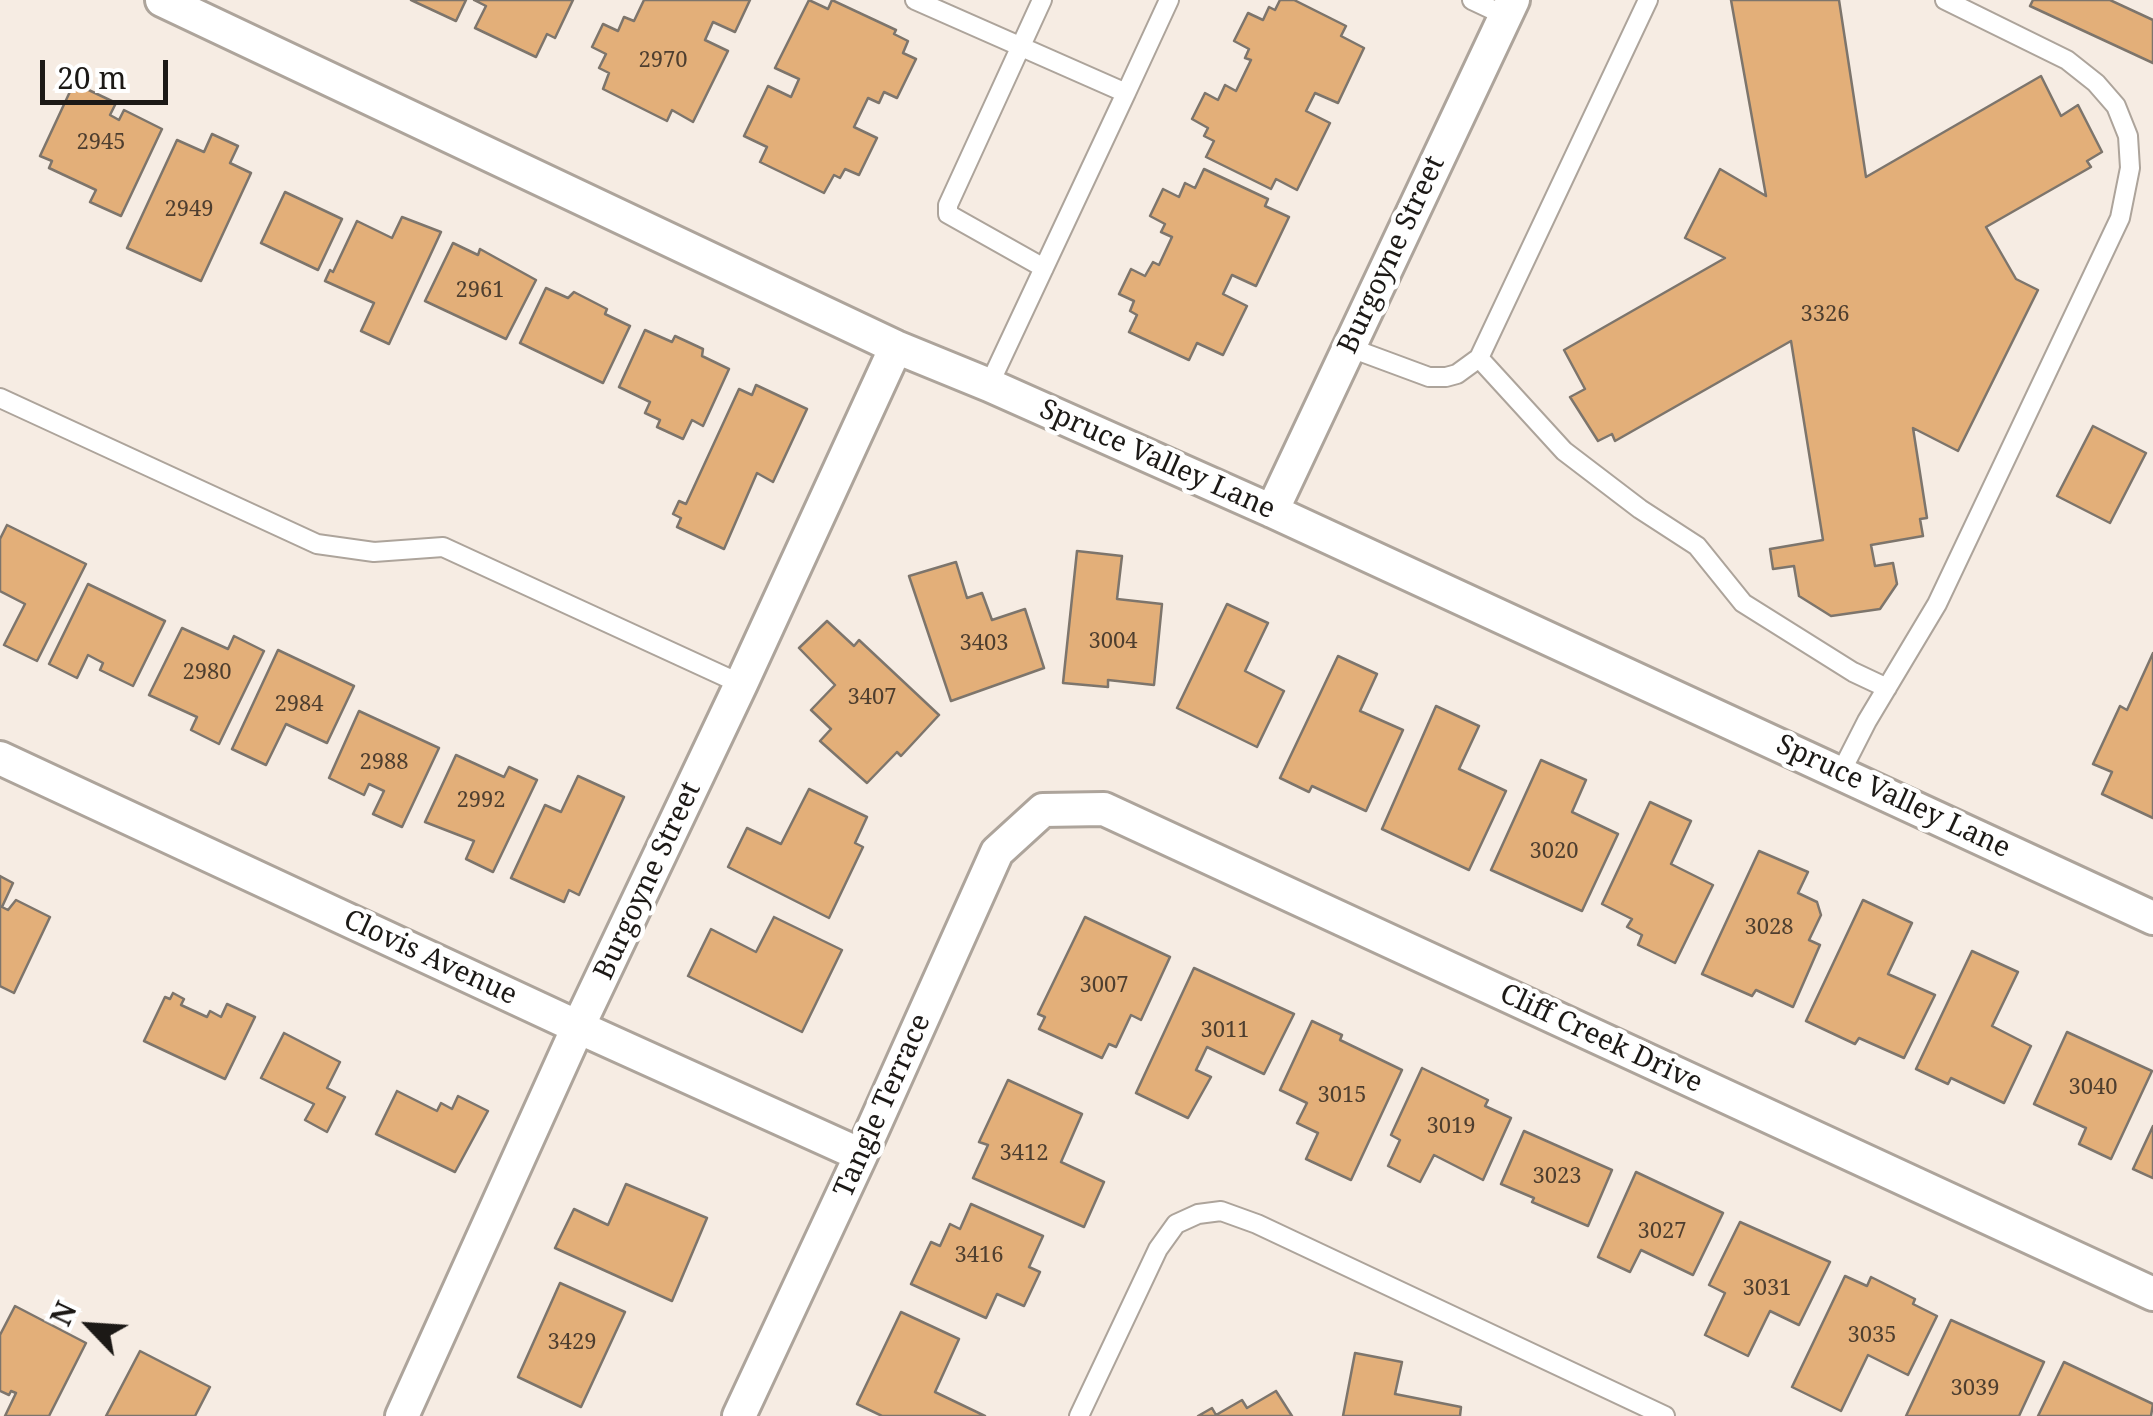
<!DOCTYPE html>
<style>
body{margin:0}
#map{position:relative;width:2153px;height:1416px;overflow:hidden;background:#f6ece3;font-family:"Noto Serif",serif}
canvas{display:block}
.north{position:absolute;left:40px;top:1276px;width:100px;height:100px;-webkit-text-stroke:8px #fff;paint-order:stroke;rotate:295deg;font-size:28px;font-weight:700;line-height:40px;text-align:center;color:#1c1916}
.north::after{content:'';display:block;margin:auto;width:35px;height:45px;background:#1c1916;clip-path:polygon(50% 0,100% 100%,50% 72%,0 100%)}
.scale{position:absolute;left:40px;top:60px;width:128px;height:45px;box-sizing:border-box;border:5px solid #1c1916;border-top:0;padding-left:12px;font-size:30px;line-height:35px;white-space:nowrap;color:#1c1916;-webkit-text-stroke:8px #fff;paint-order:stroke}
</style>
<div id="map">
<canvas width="2153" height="1416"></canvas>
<div class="north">N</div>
<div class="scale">20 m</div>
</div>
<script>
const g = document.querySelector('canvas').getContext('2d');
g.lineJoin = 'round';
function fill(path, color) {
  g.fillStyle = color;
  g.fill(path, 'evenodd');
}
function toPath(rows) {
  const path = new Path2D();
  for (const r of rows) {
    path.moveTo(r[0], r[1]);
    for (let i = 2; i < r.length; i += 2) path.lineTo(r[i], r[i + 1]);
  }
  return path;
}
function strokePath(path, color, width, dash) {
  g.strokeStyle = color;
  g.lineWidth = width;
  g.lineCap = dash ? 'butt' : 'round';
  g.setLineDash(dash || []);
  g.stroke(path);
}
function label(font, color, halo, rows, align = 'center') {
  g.font = font + ' "Noto Serif",serif';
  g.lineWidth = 9;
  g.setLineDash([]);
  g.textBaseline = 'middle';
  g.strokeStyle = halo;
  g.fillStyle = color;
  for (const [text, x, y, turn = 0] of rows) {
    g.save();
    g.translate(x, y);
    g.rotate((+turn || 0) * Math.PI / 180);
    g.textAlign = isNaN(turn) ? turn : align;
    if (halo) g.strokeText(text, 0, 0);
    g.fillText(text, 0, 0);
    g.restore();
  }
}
const building = toPath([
 [411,0,466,0,456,21,411,0],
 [474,0,573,0,555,38,547,34,536,57,475,28,486,6,474,0],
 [644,0,750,0,735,32,713,22,705,40,728,51,693,122,672,110,667,121,603,89,609,73,599,68,606,54,592,47,603,24,618,31,624,17,634,21,644,0],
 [809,0,828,9,832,0,896,30,894,34,908,41,903,53,916,59,897,98,884,92,879,103,868,98,854,127,877,138,859,175,845,169,840,178,834,175,824,193,760,162,767,147,744,136,768,86,791,97,799,79,775,68,809,0],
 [1280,0,1294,0,1346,26,1341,36,1364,48,1338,103,1315,93,1306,111,1330,123,1297,190,1276,179,1271,189,1206,157,1214,141,1204,136,1208,128,1192,119,1205,93,1218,100,1225,85,1236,91,1251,60,1245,58,1249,49,1234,41,1248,13,1263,20,1269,7,1275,10,1280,0],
 [1731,0,1839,0,1866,177,2041,76,2061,116,2078,105,2102,152,2087,161,2091,167,1986,227,2016,279,2038,290,1958,451,1913,428,1927,518,1920,519,1923,536,1871,545,1875,566,1893,563,1897,584,1880,609,1831,616,1799,596,1794,566,1773,569,1770,549,1823,540,1791,341,1615,441,1612,434,1598,441,1570,397,1585,389,1564,350,1725,258,1685,238,1720,169,1766,196,1731,0],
 [2033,0,2110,0,2153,20,2153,63,2030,6,2033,0],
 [74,83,116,103,110,115,119,120,124,110,162,129,121,216,90,202,96,190,49,168,52,161,40,156,74,83],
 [212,134,238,146,230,163,251,173,201,281,127,248,177,140,204,152,212,134],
 [1204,169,1268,199,1265,206,1289,217,1256,286,1232,275,1223,294,1247,306,1223,355,1197,343,1189,360,1129,332,1137,315,1130,311,1134,301,1119,294,1131,269,1145,276,1153,262,1159,265,1172,237,1161,232,1165,224,1150,216,1163,189,1179,197,1185,183,1195,188,1204,169],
 [285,192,342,219,318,270,261,243,285,192],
 [402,217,441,232,389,344,361,331,374,303,325,281,330,270,333,272,357,221,392,238,402,217],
 [453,243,478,255,480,249,536,280,506,339,425,301,453,243],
 [546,288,568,298,574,292,607,309,605,314,630,326,603,383,520,343,546,288],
 [645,330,672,342,675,336,703,349,702,356,729,369,703,426,692,420,683,439,657,427,660,420,645,413,650,402,619,387,645,330],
 [756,385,807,409,773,482,757,473,724,549,677,527,681,518,673,514,679,501,686,504,739,389,752,395,756,385],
 [2093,426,2146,453,2110,523,2057,496,2093,426],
 [7,525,86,564,37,661,4,645,25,604,0,591,0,539,7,525],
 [1077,551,1122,556,1117,599,1162,604,1154,685,1108,680,1108,687,1063,683,1077,551],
 [956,562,967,598,982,593,992,620,1025,609,1044,668,951,701,909,576,956,562],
 [88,584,165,621,133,686,100,670,103,663,88,655,77,678,49,664,88,584],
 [1227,604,1268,623,1245,671,1284,691,1257,747,1177,708,1227,604],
 [827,621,854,646,859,640,939,715,901,756,897,752,867,783,820,741,831,729,811,710,835,685,799,648,827,621],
 [182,628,228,649,234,636,264,651,219,744,191,730,197,717,149,695,182,628],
 [278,650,354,686,327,743,286,724,266,765,232,749,278,650],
 [2153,653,2153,818,2102,794,2112,772,2093,764,2120,706,2127,710,2153,653],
 [1338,656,1377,674,1360,711,1403,730,1366,811,1312,786,1309,792,1280,778,1338,656],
 [1436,706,1479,726,1459,769,1506,791,1469,870,1382,829,1436,706],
 [359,711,439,748,402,827,373,814,384,791,369,784,364,795,329,778,359,711],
 [456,755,504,777,509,767,537,780,493,872,466,859,474,841,425,822,456,755],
 [1541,760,1586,780,1572,812,1618,834,1582,911,1491,870,1541,760],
 [578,776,624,797,579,895,569,890,564,902,511,878,545,805,561,812,578,776],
 [809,789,867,817,855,843,863,847,829,918,728,867,747,828,781,844,809,789],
 [1650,802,1691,821,1671,864,1713,885,1675,963,1638,945,1642,935,1627,927,1632,919,1602,904,1650,802],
 [1759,851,1808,872,1798,893,1817,902,1821,915,1809,940,1820,945,1793,1007,1756,990,1752,996,1702,974,1759,851],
 [0,876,13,883,2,907,8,910,16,900,50,917,14,993,0,986,0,876],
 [1863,900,1912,923,1888,974,1935,995,1904,1058,1859,1038,1855,1044,1806,1021,1863,900],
 [774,917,842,950,802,1032,688,976,711,929,756,952,774,917],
 [1085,917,1170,957,1141,1020,1131,1015,1116,1047,1109,1044,1102,1058,1039,1029,1045,1017,1038,1014,1085,917],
 [1972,951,2018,972,1992,1026,2031,1046,2004,1103,1951,1078,1948,1084,1916,1069,1972,951],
 [1194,968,1294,1014,1264,1074,1207,1047,1196,1070,1211,1077,1188,1118,1136,1093,1194,968],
 [173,993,184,999,181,1005,207,1017,210,1011,221,1017,227,1004,255,1017,225,1079,144,1041,165,997,170,999,173,993],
 [1312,1021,1342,1035,1340,1040,1402,1070,1351,1180,1306,1159,1318,1133,1297,1123,1307,1103,1280,1090,1312,1021],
 [2067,1032,2152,1071,2111,1159,2079,1144,2086,1128,2034,1104,2067,1032],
 [284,1033,340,1062,327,1088,345,1097,327,1132,305,1120,314,1104,261,1078,284,1033],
 [1422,1068,1488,1100,1485,1106,1511,1118,1483,1180,1434,1155,1420,1182,1388,1166,1400,1140,1391,1135,1422,1068],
 [1008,1080,1082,1114,1061,1162,1104,1182,1084,1227,973,1178,988,1145,979,1142,1008,1080],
 [397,1091,437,1111,441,1103,452,1109,458,1096,488,1111,455,1172,376,1134,397,1091],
 [2153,1126,2153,1178,2133,1169,2153,1126],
 [1524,1131,1612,1170,1588,1226,1532,1202,1534,1198,1501,1184,1524,1131],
 [1636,1172,1723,1213,1693,1275,1641,1250,1630,1272,1598,1257,1636,1172],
 [626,1184,707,1218,672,1301,555,1248,574,1209,608,1225,626,1184],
 [971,1204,1043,1236,1029,1267,1040,1272,1024,1306,997,1294,986,1318,911,1284,931,1242,940,1246,950,1224,960,1229,971,1204],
 [1740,1222,1830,1262,1799,1325,1770,1311,1748,1356,1705,1335,1725,1293,1709,1285,1740,1222],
 [1845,1276,1867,1286,1871,1277,1915,1299,1913,1304,1937,1316,1908,1375,1868,1355,1841,1411,1792,1387,1845,1276],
 [560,1283,625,1312,581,1407,518,1377,560,1283],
 [15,1306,86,1343,49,1416,5,1416,16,1393,11,1391,9,1395,0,1391,0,1335,15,1306],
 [901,1312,959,1339,935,1392,985,1416,882,1416,857,1404,901,1312],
 [1951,1320,2044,1362,2019,1416,1906,1416,1951,1320],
 [140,1351,210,1387,195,1416,106,1416,140,1351],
 [1355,1353,1402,1362,1395,1394,1461,1407,1460,1416,1343,1416,1355,1353],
 [2064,1362,2153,1404,2151,1416,2038,1416,2064,1362],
 [1276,1391,1292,1416,1198,1416,1212,1408,1216,1415,1242,1400,1247,1408,1276,1391]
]);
const service = toPath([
 [915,0,1126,93,989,385],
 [1042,0,948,205,948,214,1044,268],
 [1472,0,1506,16],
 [1126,93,1169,0],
 [1348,347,1429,377,1446,377,1457,374,1479,358,1648,0],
 [1479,358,1564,451,1640,509,1697,546,1743,603,1853,672,1887,688],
 [0,398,317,544,374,552,443,547,741,684],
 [1841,772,1867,721,1937,604,2120,218,2130,168,2128,136,2116,106,2096,83,2067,60,1945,0],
 [1079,1416,1158,1249,1176,1224,1198,1214,1221,1211,1257,1224,1665,1416]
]);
const minor = toPath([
 [162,0,896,347,989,385,1272,511,2153,918],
 [1272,511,1513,0],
 [0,758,578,1027,861,1155],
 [402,1416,578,1027,741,684,896,347],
 [739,1416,861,1155,997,852,1043,810,1104,809,2153,1294]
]);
const numberNames = [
 ["2970",663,61],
 ["2945",101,143],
 ["2949",189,210],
 ["2961",480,291],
 ["3326",1825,315],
 ["3004",1113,642],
 ["3403",984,644],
 ["2980",207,673],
 ["3407",872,698],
 ["2984",299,705],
 ["2988",384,763],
 ["2992",481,801],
 ["3020",1554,852],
 ["3028",1769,928],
 ["3007",1104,986],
 ["3011",1225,1031],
 ["3040",2093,1088],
 ["3015",1342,1096],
 ["3019",1451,1127],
 ["3412",1024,1154],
 ["3023",1557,1177],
 ["3027",1662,1232],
 ["3416",979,1256],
 ["3031",1767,1289],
 ["3035",1872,1336],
 ["3429",572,1343],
 ["3039",1975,1389]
];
const streetNames = [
 ["Burgoyne Street",1392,255,-65],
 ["Spruce Valley Lane",1157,460,24],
 ["Spruce Valley Lane",1893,797,25],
 ["Burgoyne Street",648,881,-65],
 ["Clovis Avenue",430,958,25],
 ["Cliff Creek Drive",1601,1039,25],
 ["Tangle Terrace",883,1106,-66]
];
fill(building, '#e3af79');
strokePath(building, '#7d756c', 2.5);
strokePath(service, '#ada49b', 22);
strokePath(minor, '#ada49b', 38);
strokePath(service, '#fff', 18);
strokePath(minor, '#fff', 32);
label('22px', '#4e3e2f', null, numberNames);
label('28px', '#1c1916', '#fff', streetNames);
</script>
